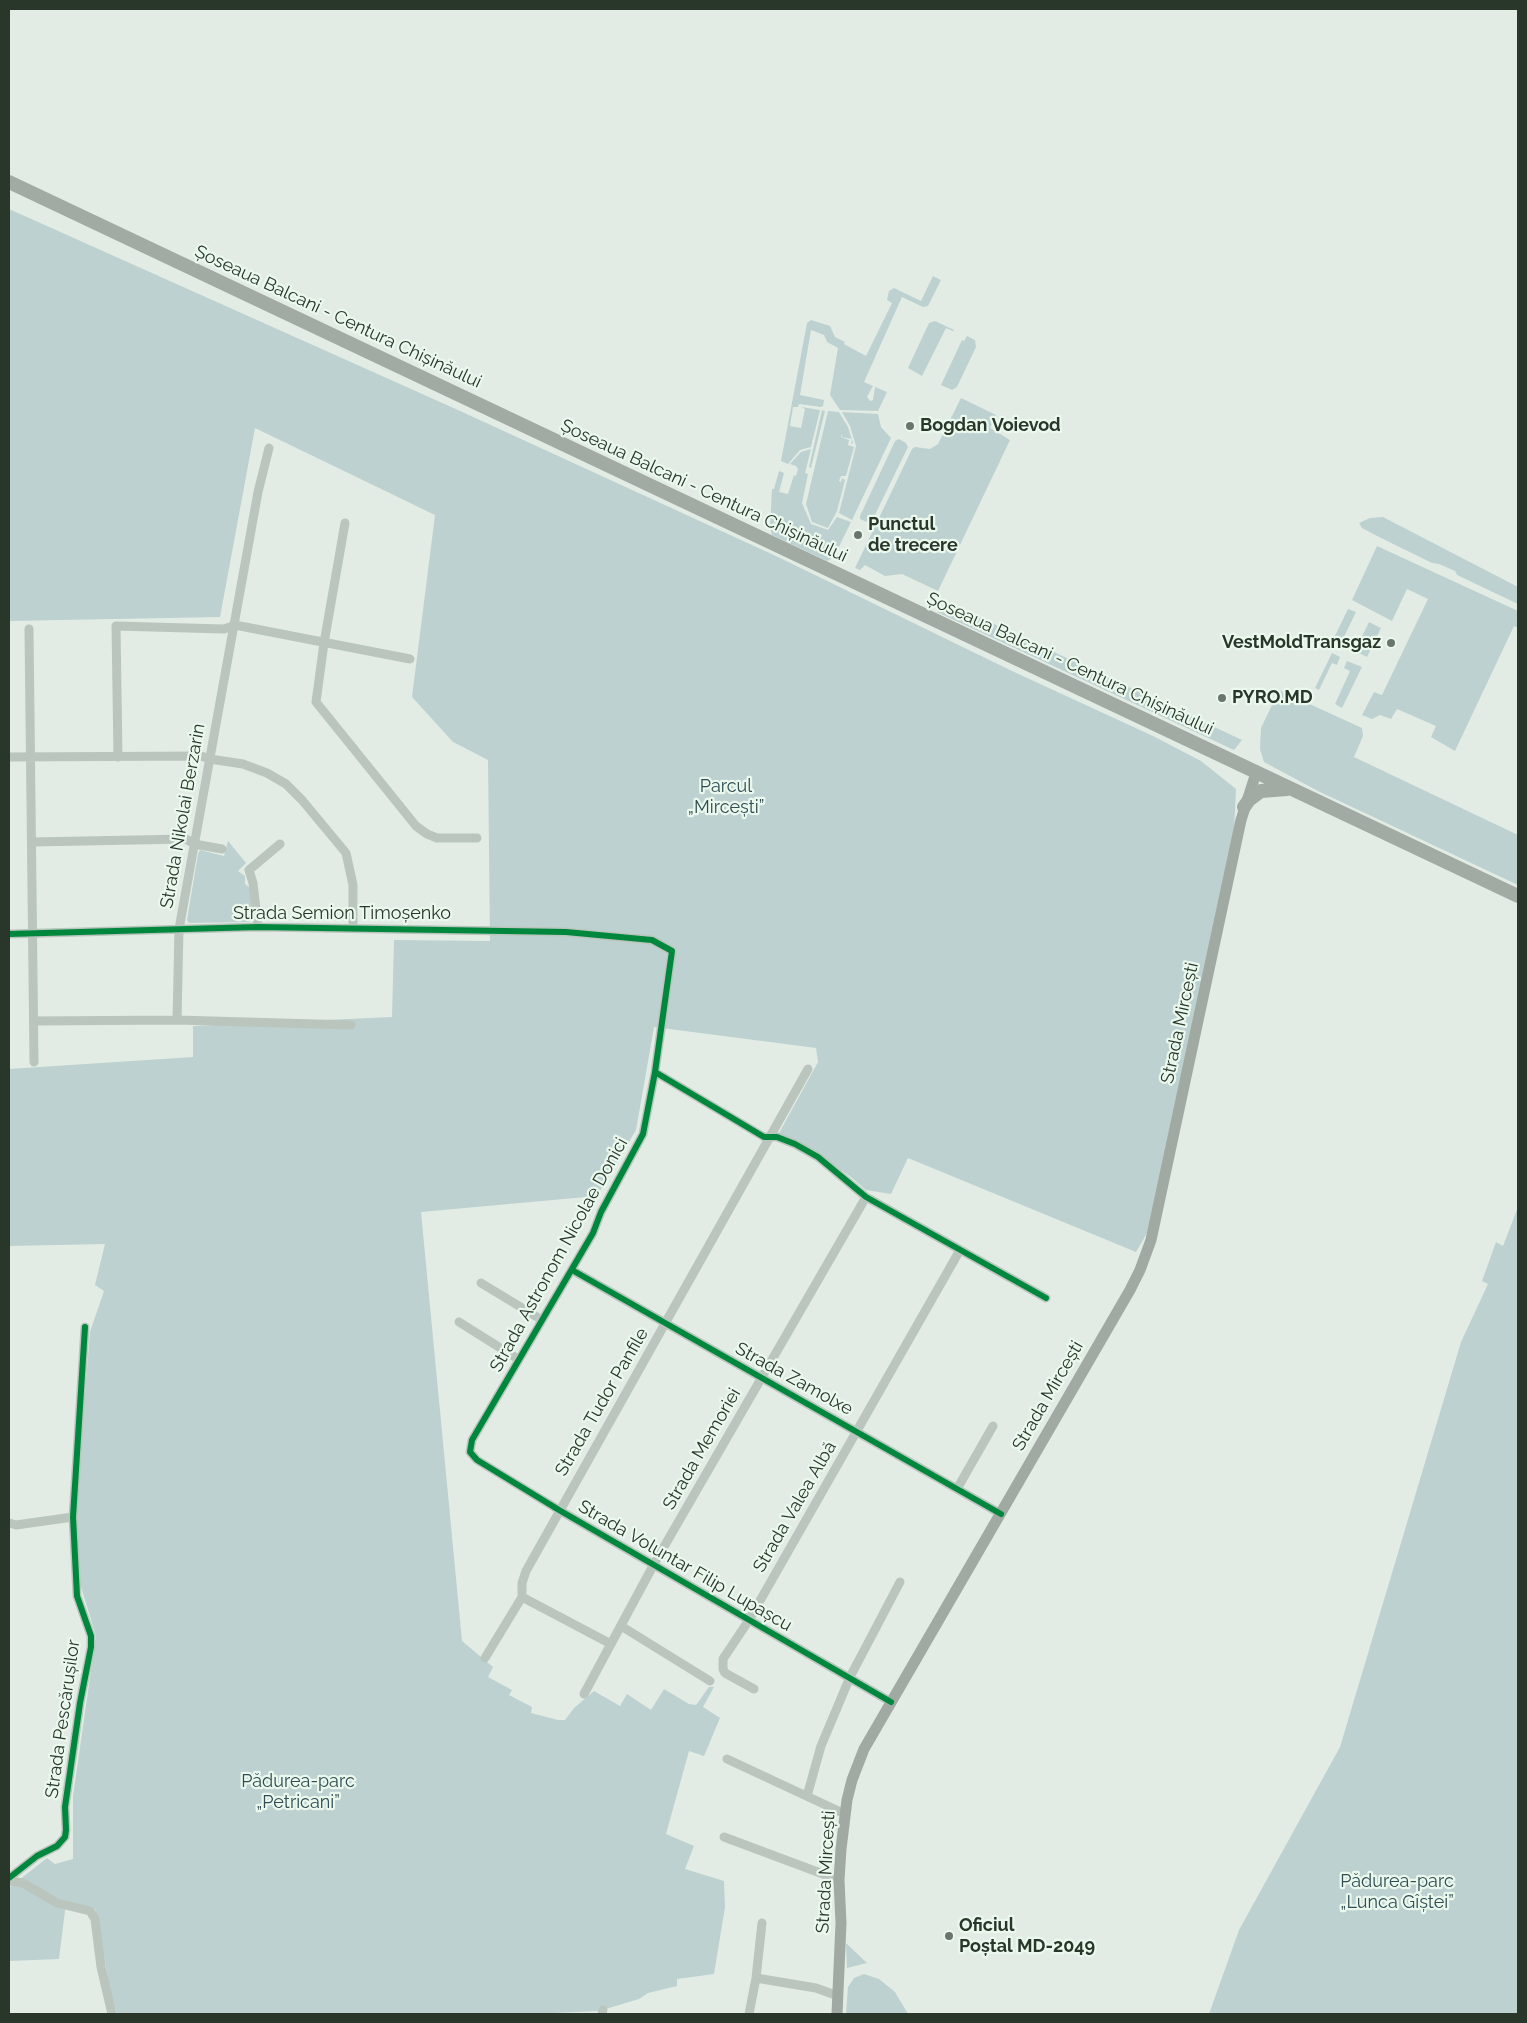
<!DOCTYPE html>
<meta charset="utf-8">
<style>
body{margin:0}
#map{position:relative;width:1527px;height:2023px;overflow:hidden;background:#e2ece5;font-family:Raleway,sans-serif}
canvas{display:block}
.frame{position:absolute;inset:0;border:10px solid #29362a;pointer-events:none}
</style>
<div id="map">
<canvas width="1527" height="2023"></canvas>
<div class="frame"></div>
</div>
<script>
const g = document.querySelector('canvas').getContext('2d');
g.lineJoin = 'round';
function fill(path, color) {
  g.fillStyle = color;
  g.fill(path, 'evenodd');
}
function toPath(rows) {
  const path = new Path2D();
  for (const r of rows) {
    path.moveTo(r[0], r[1]);
    for (let i = 2; i < r.length; i += 2) path.lineTo(r[i], r[i + 1]);
  }
  return path;
}
function strokePath(path, color, width, dash) {
  g.strokeStyle = color;
  g.lineWidth = width;
  g.lineCap = dash ? 'butt' : 'round';
  g.setLineDash(dash || []);
  g.stroke(path);
}
function label(font, color, halo, rows, align = 'center') {
  g.font = font + ' Raleway,sans-serif';
  g.lineWidth = 4.5;
  g.setLineDash([]);
  g.textBaseline = 'middle';
  g.strokeStyle = halo;
  g.fillStyle = color;
  for (const [text, x, y, turn = 0] of rows) {
    g.save();
    g.translate(x, y);
    g.rotate((+turn || 0) * Math.PI / 180);
    g.textAlign = isNaN(turn) ? turn : align;
    if (halo) g.strokeText(text, 0, 0);
    g.fillText(text, 0, 0);
    g.restore();
  }
}
const green = toPath([
 [9,209,458,410,778,557,1012,671,1153,736,1201,761,1236,789,1234,831,1150,1228,1136,1252,908,1158,891,1194,866,1190,851,1177,832,1164,778,1135,818,1062,816,1048,654,1027,636,1130,597,1196,421,1212,462,1641,493,1667,488,1677,512,1690,509,1695,532,1707,531,1713,558,1720,565,1720,574,1708,594,1691,620,1706,627,1694,651,1710,664,1689,689,1704,696,1705,709,1687,714,1687,703,1707,720,1718,704,1756,689,1751,666,1834,694,1846,685,1869,724,1881,725,1907,714,1974,677,1979,677,1986,648,1993,639,1999,599,2011,531,2014,117,2014,111,1994,95,1909,66,1903,59,1959,9,1961,9,1888,47,1858,55,1864,73,1859,73,1796,96,1636,78,1577,75,1519,90,1332,104,1291,95,1285,105,1244,9,1246,9,1069,193,1057,193,1026,392,1017,394,940,490,941,488,760,453,742,412,697,435,515,255,428,220,617,9,621],
 [933,276,941,280,928,306,923,307,902,297,864,382,873,386,867,397,870,401,873,400,875,387,887,392,878,411,840,410,830,395,838,348,827,342,824,335,811,330,800,395,824,400,823,406,821,407,799,404,798,407,793,407,790,426,801,428,805,409,801,407,820,410,811,447,800,450,788,464,781,461,807,323,811,320,830,326,835,337,845,342,844,344,866,356,892,303,887,300,889,291,894,288,921,301],
 [935,321,954,330,953,331,946,328,922,376,908,368,929,323],
 [967,336,975,340,976,347,957,387,952,390,941,385,962,340,964,341],
 [961,398,996,415,990,428,1010,440,938,591,902,574,885,576,865,565,860,570,855,568,912,449,915,447,930,449,938,444],
 [822,410,825,411,811,468,809,467],
 [828,411,839,412,848,427,853,443,851,444,852,439,842,437,842,434,841,437,849,440,848,445,854,447,846,476,841,476,839,481,841,482,842,478,845,480,837,511,828,528,812,522,806,504],
 [842,412,878,414,881,427,891,438,852,520,839,513,856,446,850,426],
 [899,439,906,443,908,447,871,523,869,523,860,519,860,516,895,441],
 [811,449,805,473,808,474,802,503,811,524,828,530,837,517,851,522,834,557,827,561,772,535,770,527,772,489,774,489,779,471,784,473,779,492,788,494,794,475,796,476,798,469,796,466,790,464,801,452],
 [1383,517,1518,587,1518,604,1457,575,1455,571,1439,564,1432,563,1381,538,1362,528,1359,523,1370,518],
 [1377,546,1518,611,1518,628,1514,626,1455,751,1431,737,1436,726,1397,709,1391,719,1380,715,1372,719,1362,715,1374,692,1382,695,1428,599,1407,589,1392,621,1352,600],
 [952,604,962,609,1242,740,1234,750,937,612],
 [1348,609,1356,612,1339,647,1331,644],
 [1369,622,1381,628,1367,657,1355,651],
 [1332,653,1340,657,1337,665,1332,663,1319,690,1315,688],
 [1347,661,1362,667,1342,708,1335,704,1350,671,1344,668],
 [1279,690,1362,728,1363,736,1354,757,1518,835,1518,885,1318,791,1264,762,1260,749,1261,728],
 [228,841,246,863,238,871,245,876,245,884,250,888,253,915,249,922,189,923,187,920,198,854,200,850,224,856],
 [1518,1207,1518,2014,1209,2014,1239,1930,1340,1747,1461,1342,1488,1284,1482,1281,1496,1242,1503,1246],
 [846,1944,847,1944,867,1963,847,1968],
 [864,1974,879,1979,895,1992,908,2014,846,2014,848,1987,854,1978]
]);
const minor = toPath([
 [345,523,324,643,316,702,416,826,427,834,437,838,477,838],
 [29,629,34,1062],
 [9,757,201,756,210,759,243,764,267,773,286,784,302,800,346,853,353,885,353,928],
 [118,757,116,626,224,629,235,625,410,659],
 [32,842,186,839,194,844,222,849],
 [258,927,253,883,249,870,280,844],
 [9,934,258,927,566,932,652,940,672,951,655,1072,643,1134,601,1212,593,1233,472,1440,470,1452,477,1460,559,1510,891,1702],
 [177,1020,179,929,258,492,269,448],
 [34,1021,177,1020,351,1025],
 [655,1072,764,1137,777,1137,795,1144,818,1157,866,1197,1046,1298],
 [572,1270,1001,1514],
 [481,1283,542,1320],
 [459,1322,518,1359],
 [957,1489,993,1426],
 [9,1523,16,1525,73,1517],
 [522,1597,611,1644],
 [621,1626,710,1681],
 [485,1658,522,1597,522,1583,526,1571,808,1069],
 [754,1689,725,1673,723,1669,723,1659,749,1620,960,1250],
 [584,1694,654,1564,866,1197],
 [727,1759,845,1814],
 [807,1796,821,1746,850,1677,900,1582],
 [724,1837,839,1880],
 [9,1878,37,1856,57,1846,65,1837,66,1830,65,1807,80,1703,91,1647,91,1636,77,1596,73,1517,85,1327],
 [9,1881,23,1883,57,1903,90,1911,95,1919,101,1967,112,2014],
 [756,1978,816,1988,838,1996],
 [602,2014,603,2010],
 [749,2014,756,1978,762,1923]
]);
const major = toPath([
 [837,2014,841,1923,839,1880,841,1849,847,1800,852,1780,864,1749,1130,1290,1140,1270,1151,1240,1241,820,1256,773]
]);
const highway = toPath([
 [9,182,1518,896],
 [1244,807,1249,800,1261,791,1287,789]
]);
const cycleway = toPath([
 [9,934,258,927,566,932,652,940,672,951,655,1072,643,1134,601,1212,593,1233,472,1440,470,1452,477,1460,559,1510,891,1702],
 [655,1072,764,1137,777,1137,795,1144,818,1157,866,1197,1046,1298],
 [572,1270,1001,1514],
 [9,1878,37,1856,57,1846,65,1837,66,1830,65,1807,80,1703,91,1647,91,1636,77,1596,73,1517,85,1327]
]);
const markers = [
 [910,426,5,"#6a766b"],
 [858,535,5,"#6a766b"],
 [1391,643,5,"#6a766b"],
 [1222,698,5,"#6a766b"],
 [949,1936,5,"#6a766b"]
];
const streetNames = [
 ["Șoseaua Balcani - Centura Chișinăului",338,317,25],
 ["Șoseaua Balcani - Centura Chișinăului",704,491,25],
 ["Șoseaua Balcani - Centura Chișinăului",1070,664,25],
 ["Strada Nikolai Berzarin",183,816,-80],
 ["Strada Semion Timoșenko",342,914],
 ["Strada Mircești",1180,1023,-78],
 ["Strada Astronom Nicolae Donici",559,1255,-61],
 ["Strada Zamolxe",794,1379,29],
 ["Strada Mircești",1048,1396,-60],
 ["Strada Tudor Panfile",602,1402,-60],
 ["Strada Memoriei",702,1449,-60],
 ["Strada Valea Albă",795,1507,-60],
 ["Strada Voluntar Filip Lupașcu",685,1566,30],
 ["Strada Pescărușilor",63,1719,-82],
 ["Strada Mircești",826,1872,-87]
];
const poiNames = [
 ["Bogdan Voievod",920,426],
 ["Punctul",868,525],
 ["de trecere",868,546],
 ["VestMoldTransgaz",1381,643,"right"],
 ["PYRO.MD",1232,698],
 ["Oficiul",959,1926],
 ["Poștal MD-2049",959,1947]
];
const parkNames = [
 ["Parcul",726,787],
 ["„Mircești”",726,808],
 ["Pădurea-parc",298,1782],
 ["„Petricani”",298,1803],
 ["Pădurea-parc",1397,1882],
 ["„Lunca Gîștei”",1397,1903]
];
fill(green, '#bdd1d0');
strokePath(minor, '#bac5bd', 9);
strokePath(major, '#a0aaa2', 11);
strokePath(highway, '#a1aba4', 14);
strokePath(cycleway, '#00873e', 6);
for (const [x, y, r, color] of markers) {
  const dot = new Path2D();
  dot.arc(x, y, r, 0, 2 * Math.PI);
  g.fillStyle = color;
  g.fill(dot);
  strokePath(dot, '#eaf8ee', 2);
}
label('18px', '#29362a', '#eaf8ee', streetNames);
label('bold 18px', '#29362a', '#eaf8ee', poiNames, 'left');
label('18px', '#2f4d52', '#eaf8ee', parkNames);
</script>
